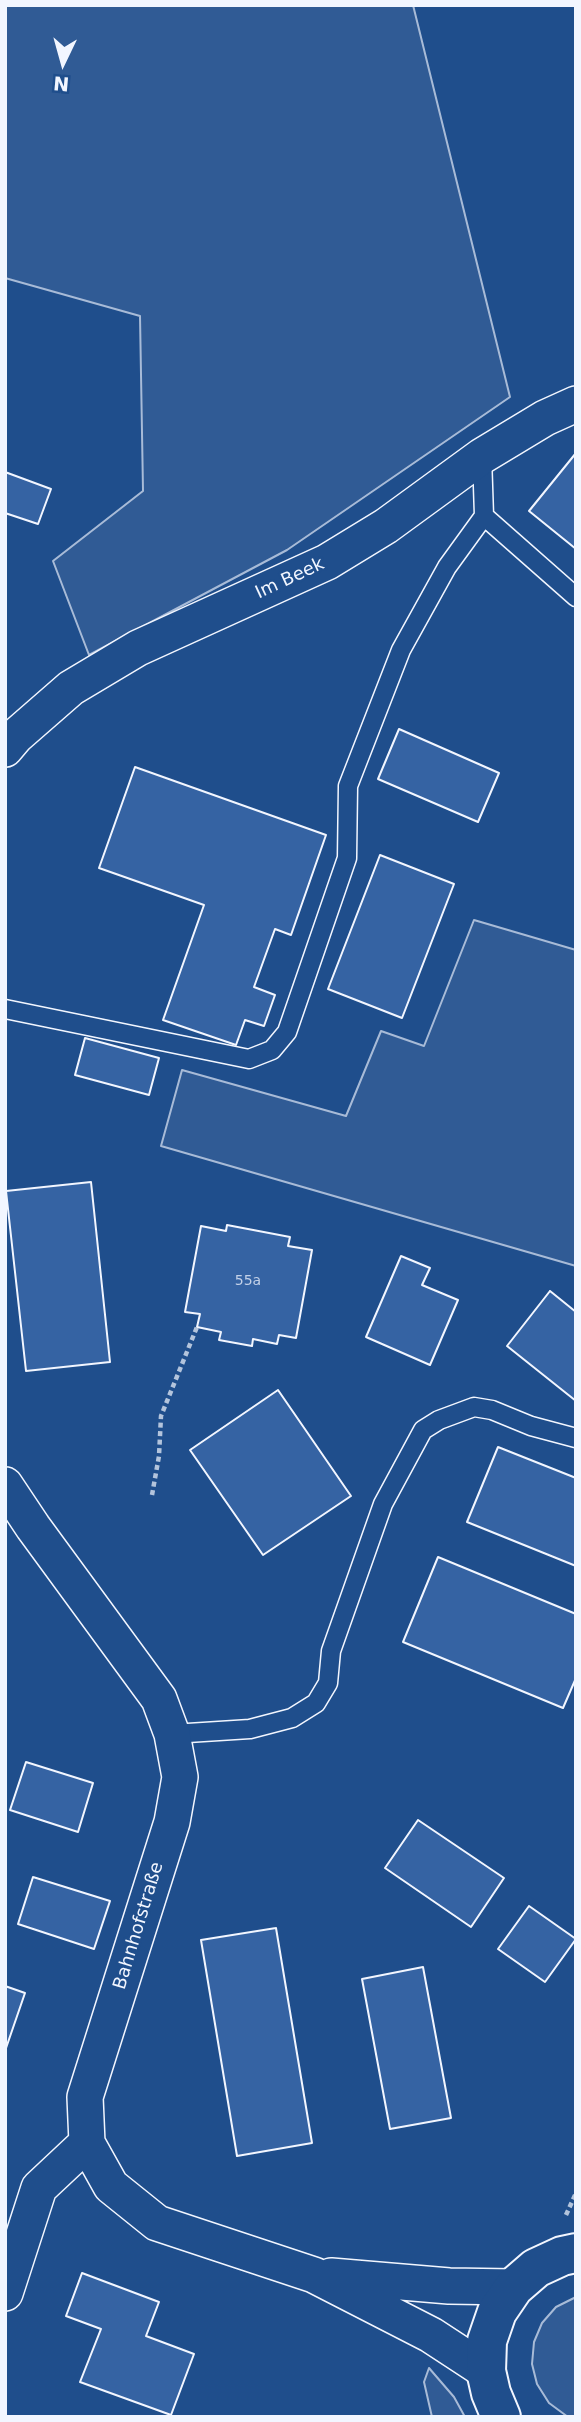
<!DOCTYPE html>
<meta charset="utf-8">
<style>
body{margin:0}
#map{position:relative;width:581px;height:2422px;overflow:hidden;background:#1f4e8c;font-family:"DejaVu Sans",sans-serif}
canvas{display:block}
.frame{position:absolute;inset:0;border:7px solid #f2f6ff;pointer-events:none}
.north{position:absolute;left:28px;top:28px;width:70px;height:70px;-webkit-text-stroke:5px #1f4e8c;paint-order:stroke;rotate:185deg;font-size:19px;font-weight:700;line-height:28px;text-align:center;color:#f2f6ff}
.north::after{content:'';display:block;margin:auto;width:24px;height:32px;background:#f2f6ff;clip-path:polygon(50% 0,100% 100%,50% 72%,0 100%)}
</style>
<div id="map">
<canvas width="581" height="2422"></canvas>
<div class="frame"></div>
<div class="north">N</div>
</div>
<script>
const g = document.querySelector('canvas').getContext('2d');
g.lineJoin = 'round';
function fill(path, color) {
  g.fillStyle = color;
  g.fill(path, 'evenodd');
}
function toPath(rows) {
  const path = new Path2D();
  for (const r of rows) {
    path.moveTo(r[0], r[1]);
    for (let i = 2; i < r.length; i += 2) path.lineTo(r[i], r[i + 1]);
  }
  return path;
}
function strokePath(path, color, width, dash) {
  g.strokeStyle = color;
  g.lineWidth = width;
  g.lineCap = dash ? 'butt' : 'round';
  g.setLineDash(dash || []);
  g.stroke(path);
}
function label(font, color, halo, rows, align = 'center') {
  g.font = font + ' "DejaVu Sans",sans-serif';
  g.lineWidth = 5;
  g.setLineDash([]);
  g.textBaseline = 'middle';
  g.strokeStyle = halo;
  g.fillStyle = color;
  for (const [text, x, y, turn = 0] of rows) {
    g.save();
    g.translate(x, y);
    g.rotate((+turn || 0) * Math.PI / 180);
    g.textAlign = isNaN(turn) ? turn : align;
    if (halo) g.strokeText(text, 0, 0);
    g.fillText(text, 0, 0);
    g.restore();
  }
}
const built = toPath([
 [5,5,413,5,510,397,287,550,89,655,53,561,143,491,140,316,5,278,5,5],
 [474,920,576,950,576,1266,161,1146,182,1070,346,1116,381,1031,424,1046,474,920],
 [576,2297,576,2417,568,2417,549,2403,537,2384,532,2364,534,2342,542,2323,556,2307,576,2297],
 [429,2368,454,2397,465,2417,432,2417,424,2382,429,2368]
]);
const building = toPath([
 [576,453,576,549,529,511,576,453],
 [5,472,51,489,38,524,5,513,5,472],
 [399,729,499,773,478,822,378,779,399,729],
 [135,767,326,835,291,935,275,929,254,987,275,995,264,1026,245,1020,236,1045,163,1020,204,905,99,868,135,767],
 [380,855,454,884,402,1018,328,989,380,855],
 [85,1038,159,1058,149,1095,75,1075,85,1038],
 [91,1182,110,1362,26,1371,6,1191,91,1182],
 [227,1225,290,1237,288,1246,312,1250,296,1338,279,1335,277,1344,253,1339,252,1346,219,1340,221,1332,197,1327,200,1314,185,1312,201,1226,226,1231,227,1225],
 [401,1256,430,1268,422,1285,458,1300,430,1365,366,1337,401,1256],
 [550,1291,576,1312,576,1401,507,1346,550,1291],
 [278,1390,351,1496,263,1555,190,1450,278,1390],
 [498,1447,576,1478,576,1566,467,1522,498,1447],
 [438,1557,576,1614,576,1678,563,1708,403,1642,438,1557],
 [26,1762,93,1783,78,1832,10,1810,26,1762],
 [418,1820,504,1878,471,1927,385,1868,418,1820],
 [33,1877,110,1901,94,1949,18,1924,33,1877],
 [529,1906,576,1939,545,1982,498,1949,529,1906],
 [276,1928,312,2143,237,2156,201,1940,276,1928],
 [423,1967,451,2118,390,2129,362,1979,423,1967],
 [5,1986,25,1993,5,2051,5,1986],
 [82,2273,159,2302,146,2336,194,2354,171,2415,80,2382,101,2329,66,2316,82,2273]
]);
const path = toPath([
 [152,1495,159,1456,161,1416,197,1327],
 [566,2215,576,2193]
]);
const service = toPath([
 [482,456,484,516,576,597],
 [5,1009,249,1059,272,1050,287,1032,347,858,348,786,401,650,447,567,484,516],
 [172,1734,250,1729,292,1718,316,1703,328,1683,331,1651,383,1504,423,1430,439,1420,474,1407,492,1410,531,1426,576,1438]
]);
const minor = toPath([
 [5,749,16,736,71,688,138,648,327,562,386,526,482,456,545,418,576,404],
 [5,1485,33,1527,159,1699,172,1734,180,1777,172,1822,85,2097,87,2143,111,2186,157,2223,314,2275,431,2335,486,2371],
 [331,2276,449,2286,514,2287],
 [5,2293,39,2188,87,2143]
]);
const secondary = toPath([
 [501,2417,491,2393,486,2371,487,2341,497,2312,514,2287,536,2268,562,2256,576,2253]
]);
const numberNames = [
 ["55a",248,1281]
];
const streetNames = [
 ["Im Beek",290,579,-25],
 ["Bahnhofstraße",139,1926,-73]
];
fill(built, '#305b95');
strokePath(built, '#a8bbd7', 2);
fill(building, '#3563a3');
strokePath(building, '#f2f6ff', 2);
strokePath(service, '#f2f6ff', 21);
strokePath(minor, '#f2f6ff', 38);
strokePath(secondary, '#f2f6ff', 42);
strokePath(path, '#b3c4dc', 4.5, [5, 3.5]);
strokePath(service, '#1f4e8c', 18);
strokePath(minor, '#1f4e8c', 35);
strokePath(secondary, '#1f4e8c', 38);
label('14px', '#c3d1e8', null, numberNames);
label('18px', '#f2f6ff', '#1f4e8c', streetNames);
</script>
